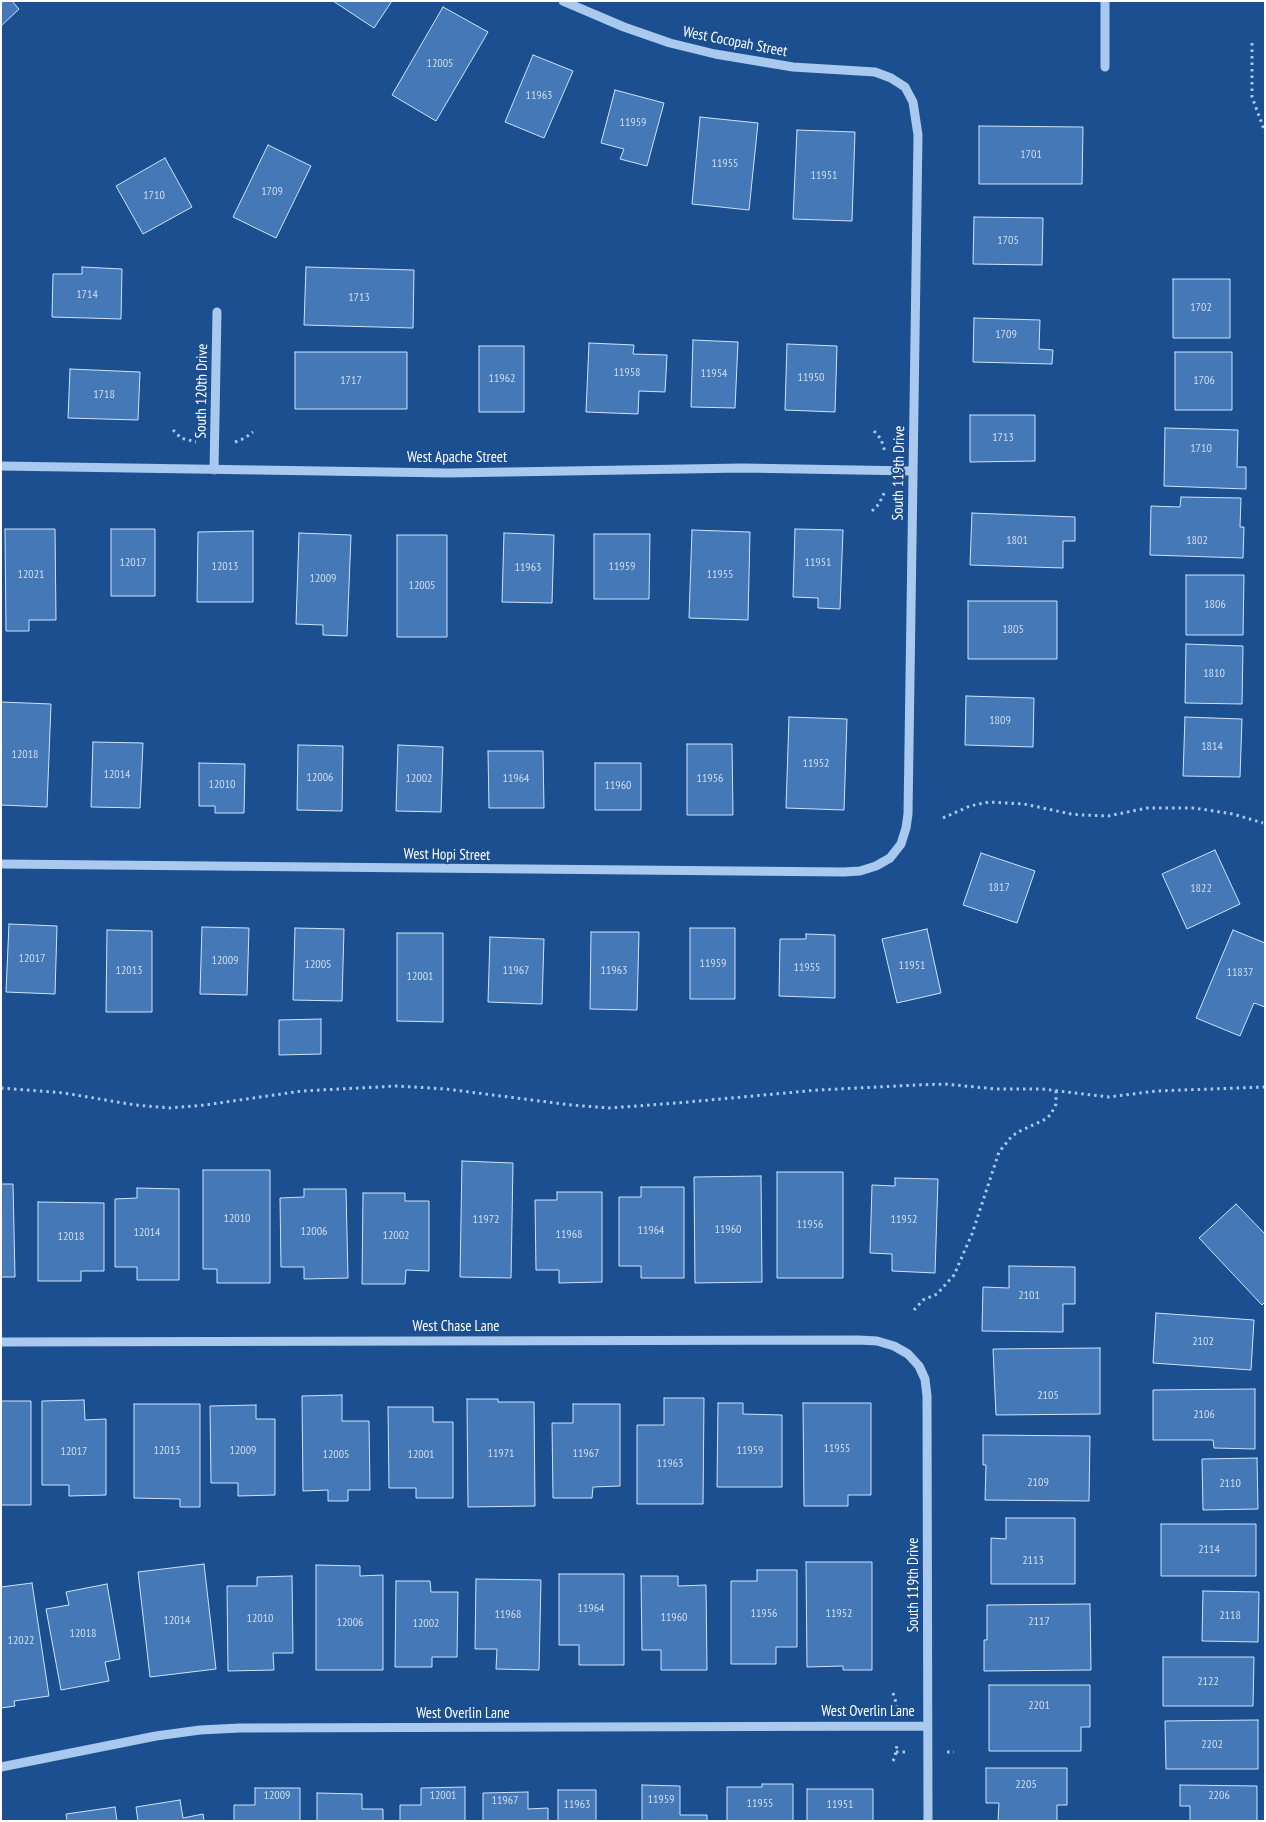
<!DOCTYPE html>
<style>
body{margin:0}
#map{position:relative;width:1266px;height:1822px;overflow:hidden;background:#1b4f8f;font-family:"PT Sans Narrow",sans-serif}
canvas{display:block}
.frame{position:absolute;inset:0;border:2px solid #fff;pointer-events:none}
</style>
<div id="map">
<canvas width="1266" height="1822"></canvas>
<div class="frame"></div>
</div>
<script>
const g = document.querySelector('canvas').getContext('2d');
g.lineJoin = 'round';
function fill(path, color) {
  g.fillStyle = color;
  g.fill(path, 'evenodd');
}
function toPath(rows) {
  const path = new Path2D();
  for (const r of rows) {
    path.moveTo(r[0], r[1]);
    for (let i = 2; i < r.length; i += 2) path.lineTo(r[i], r[i + 1]);
  }
  return path;
}
function strokePath(path, color, width, dash) {
  g.strokeStyle = color;
  g.lineWidth = width;
  g.lineCap = dash ? 'butt' : 'round';
  g.setLineDash(dash || []);
  g.stroke(path);
}
function label(font, color, halo, rows, align = 'center') {
  g.font = font + ' "PT Sans Narrow",sans-serif';
  g.lineWidth = 4;
  g.setLineDash([]);
  g.textBaseline = 'middle';
  g.strokeStyle = halo;
  g.fillStyle = color;
  for (const [text, x, y, turn = 0] of rows) {
    g.save();
    g.translate(x, y);
    g.rotate((+turn || 0) * Math.PI / 180);
    g.textAlign = isNaN(turn) ? turn : align;
    if (halo) g.strokeText(text, 0, 0);
    g.fillText(text, 0, 0);
    g.restore();
  }
}
const building = toPath([
 [1,1,12,1,19,9,1,26,1,1],
 [333,1,392,1,374,28,333,1],
 [443,7,488,32,436,121,392,95,443,7],
 [533,55,573,71,544,138,505,122,533,55],
 [615,90,664,103,647,166,620,159,624,149,601,143,615,90],
 [700,117,758,123,749,210,692,204,700,117],
 [979,126,1083,127,1082,184,979,184,979,126],
 [797,130,855,132,852,221,793,219,797,130],
 [268,145,311,166,276,238,233,217,268,145],
 [165,158,192,207,143,234,116,186,165,158],
 [974,217,1043,218,1042,265,973,264,974,217],
 [82,267,122,269,121,319,52,317,53,274,82,274,82,267],
 [306,267,414,270,413,328,304,325,306,267],
 [1173,279,1230,279,1230,338,1173,338,1173,279],
 [974,318,1040,320,1039,349,1053,350,1052,364,973,362,974,318],
 [693,340,738,342,735,408,691,407,693,340],
 [589,343,634,345,633,354,667,355,665,392,639,391,638,414,586,412,589,343],
 [787,344,837,346,835,412,785,410,787,344],
 [479,346,524,346,524,412,479,412,479,346],
 [295,352,407,352,407,409,295,409,295,352],
 [1175,352,1232,352,1232,410,1175,410,1175,352],
 [70,369,140,372,138,420,68,418,70,369],
 [970,415,1035,415,1035,461,970,462,970,415],
 [1165,428,1238,430,1237,467,1246,467,1246,489,1164,486,1165,428],
 [1181,497,1241,498,1240,527,1244,527,1243,558,1150,555,1151,506,1180,507,1181,497],
 [972,513,1075,517,1075,541,1063,541,1063,568,970,565,972,513],
 [5,529,55,529,56,620,29,620,29,631,6,631,5,529],
 [111,529,155,529,155,596,111,596,111,529],
 [795,529,843,530,840,609,818,608,818,598,793,597,795,529],
 [692,530,750,532,748,620,689,618,692,530],
 [253,531,253,602,197,602,198,532,253,531],
 [299,533,351,535,347,636,323,635,323,625,296,624,299,533],
 [504,533,554,535,552,603,502,602,504,533],
 [594,534,650,534,649,599,594,599,594,534],
 [397,535,447,535,447,637,397,637,397,535],
 [1186,575,1244,575,1243,635,1186,635,1186,575],
 [968,601,1057,601,1057,659,968,659,968,601],
 [1186,644,1243,646,1242,704,1185,703,1186,644],
 [966,696,1034,698,1033,747,965,745,966,696],
 [1,702,51,704,47,807,1,805,1,702],
 [789,717,847,719,844,810,786,808,789,717],
 [1185,717,1242,719,1240,777,1183,776,1185,717],
 [93,742,143,743,140,808,91,807,93,742],
 [687,744,732,744,733,815,687,815,687,744],
 [298,745,343,746,342,811,297,810,298,745],
 [398,745,443,747,441,812,396,811,398,745],
 [488,751,543,751,544,808,489,808,488,751],
 [199,763,245,764,244,813,215,813,215,806,199,806,199,763],
 [595,763,641,763,641,810,595,810,595,763],
 [1215,850,1240,904,1187,929,1162,874,1215,850],
 [981,853,1035,871,1017,923,963,905,981,853],
 [9,924,57,926,55,994,6,992,9,924],
 [202,927,249,928,247,995,200,994,202,927],
 [295,928,344,929,342,1001,293,1000,295,928],
 [690,928,735,928,735,999,690,999,690,928],
 [927,929,941,993,897,1003,882,939,927,929],
 [107,930,152,931,152,1012,106,1012,107,930],
 [1233,930,1265,943,1265,1007,1254,1003,1240,1036,1196,1018,1233,930],
 [591,932,639,932,637,1010,590,1009,591,932],
 [397,933,443,933,443,1022,397,1021,397,933],
 [806,934,835,935,835,998,779,996,780,939,806,939,806,934],
 [490,937,544,939,542,1004,488,1002,490,937],
 [321,1019,321,1054,279,1055,279,1020,321,1019],
 [462,1161,513,1163,511,1278,460,1277,462,1161],
 [203,1170,270,1170,270,1283,217,1283,217,1269,203,1269,203,1170],
 [777,1172,843,1172,843,1278,777,1278,777,1172],
 [761,1176,762,1282,695,1283,694,1177,761,1176],
 [895,1178,938,1179,935,1273,892,1271,892,1254,870,1253,872,1185,895,1186,895,1178],
 [1,1184,13,1184,15,1277,1,1277,1,1184],
 [641,1187,684,1187,684,1278,641,1278,641,1266,619,1266,619,1197,641,1197,641,1187],
 [137,1188,179,1189,179,1280,137,1280,137,1267,115,1267,115,1199,137,1198,137,1188],
 [304,1189,346,1189,348,1278,304,1279,304,1267,281,1267,280,1198,304,1197,304,1189],
 [557,1192,602,1192,602,1282,559,1283,559,1270,536,1270,535,1200,557,1200,557,1192],
 [363,1193,405,1193,405,1201,429,1201,429,1271,406,1270,405,1284,362,1284,363,1193],
 [38,1202,104,1203,104,1271,81,1271,81,1281,38,1281,38,1202],
 [1236,1204,1265,1234,1265,1302,1262,1305,1199,1238,1236,1204],
 [1009,1266,1075,1267,1075,1304,1063,1304,1063,1332,982,1331,983,1287,1009,1288,1009,1266],
 [1156,1313,1254,1320,1251,1370,1153,1363,1156,1313],
 [1100,1348,1100,1414,996,1415,993,1349,1100,1348],
 [1255,1389,1255,1449,1214,1448,1213,1440,1153,1440,1153,1390,1255,1389],
 [342,1395,342,1421,369,1421,370,1490,348,1490,348,1501,328,1501,328,1490,303,1491,302,1396,342,1395],
 [664,1398,704,1398,703,1504,637,1504,637,1425,664,1425,664,1398],
 [467,1399,498,1399,498,1402,534,1402,535,1506,468,1507,467,1399],
 [84,1400,85,1420,106,1419,106,1495,69,1496,69,1485,42,1485,42,1401,84,1400],
 [1,1401,31,1401,31,1505,1,1505,1,1401],
 [718,1403,743,1403,743,1414,782,1415,782,1487,717,1487,718,1403],
 [803,1403,871,1403,871,1495,848,1495,848,1506,804,1506,803,1403],
 [134,1404,200,1404,200,1507,180,1507,180,1499,134,1498,134,1404],
 [573,1404,620,1404,620,1486,593,1487,592,1498,553,1498,552,1423,573,1423,573,1404],
 [256,1405,256,1419,275,1419,275,1495,238,1496,238,1483,211,1483,210,1406,256,1405],
 [388,1407,433,1407,433,1422,453,1422,453,1498,416,1498,416,1488,389,1488,388,1407],
 [983,1435,1090,1436,1089,1501,985,1500,986,1465,983,1465,983,1435],
 [1257,1458,1258,1509,1203,1510,1202,1459,1257,1458],
 [1006,1518,1075,1518,1075,1584,991,1584,991,1538,1006,1539,1006,1518],
 [1161,1524,1256,1524,1256,1576,1161,1576,1161,1524],
 [806,1562,872,1562,872,1670,843,1670,843,1666,807,1667,806,1562],
 [204,1564,216,1669,150,1677,138,1572,204,1564],
 [316,1565,360,1566,360,1576,383,1575,383,1670,316,1670,316,1565],
 [757,1570,797,1570,797,1647,776,1647,776,1664,731,1664,731,1581,757,1581,757,1570],
 [559,1574,624,1574,624,1665,579,1665,579,1645,559,1645,559,1574],
 [292,1576,293,1653,273,1653,274,1670,228,1671,227,1586,257,1586,257,1577,292,1576],
 [641,1576,678,1576,678,1586,706,1585,707,1670,661,1670,661,1650,642,1650,641,1576],
 [476,1579,541,1580,539,1670,496,1669,497,1649,475,1649,476,1579],
 [396,1581,430,1581,431,1592,458,1592,457,1657,432,1657,432,1667,395,1667,396,1581],
 [32,1583,49,1696,14,1701,15,1706,1,1708,1,1587,32,1583],
 [107,1584,120,1659,105,1662,109,1681,61,1690,46,1609,69,1605,66,1592,107,1584],
 [1203,1591,1259,1592,1258,1642,1202,1641,1203,1591],
 [1090,1604,1091,1670,984,1671,984,1640,987,1640,987,1605,1090,1604],
 [1163,1657,1254,1657,1253,1706,1163,1706,1163,1657],
 [989,1685,1090,1685,1090,1727,1081,1727,1081,1751,989,1751,989,1685],
 [1258,1720,1258,1769,1166,1769,1165,1721,1258,1720],
 [986,1768,1067,1768,1067,1805,1057,1805,1057,1821,998,1821,999,1803,986,1803,986,1768],
 [762,1784,793,1784,793,1821,727,1821,727,1787,762,1787,762,1784],
 [642,1785,680,1786,680,1815,707,1815,707,1821,642,1821,642,1785],
 [1180,1785,1257,1786,1257,1821,1190,1821,1190,1806,1180,1806,1180,1785],
 [465,1787,465,1821,400,1821,400,1805,421,1805,421,1788,465,1787],
 [255,1788,300,1788,300,1821,234,1821,234,1805,255,1805,255,1788],
 [807,1789,873,1789,873,1821,807,1821,807,1789],
 [558,1790,596,1790,596,1821,558,1821,558,1790],
 [528,1792,528,1809,548,1808,548,1821,483,1821,483,1793,528,1792],
 [317,1793,362,1794,362,1809,383,1809,383,1821,317,1821,317,1793],
 [180,1800,183,1818,203,1814,204,1821,138,1821,136,1807,180,1800],
 [115,1807,117,1821,67,1821,66,1814,115,1807]
]);
const path = toPath([
 [1252,43,1252,97,1265,132],
 [173,430,181,438,196,442],
 [874,431,881,439,885,452],
 [235,442,245,438,253,432],
 [872,511,879,504,885,491],
 [943,818,970,806,989,802,1024,804,1071,814,1082,815,1108,816,1147,808,1194,808,1233,814,1263,823],
 [1,1088,64,1093,135,1105,170,1108,205,1105,302,1091,397,1086,446,1089,571,1105,609,1108,677,1103,818,1090,917,1085,945,1084,996,1089,1042,1089,1109,1097,1156,1091,1265,1087],
 [914,1310,923,1300,937,1294,954,1275,972,1234,999,1152,1012,1136,1020,1131,1046,1119,1051,1114,1056,1104,1056,1090],
 [893,1693,897,1706],
 [896,1752,908,1752],
 [947,1752,954,1752],
 [893,1761,895,1757,897,1745]
]);
const minor = toPath([
 [1105,67,1105,1],
 [1,466,449,473,743,468,912,471],
 [214,470,217,312],
 [1,864,844,872,860,871,876,866,890,858,901,844,906,828,908,814,918,135,913,102,905,87,891,78,875,72,793,67,715,54,670,43,624,27,563,1],
 [1,1342,858,1340,877,1341,894,1346,908,1354,919,1366,925,1379,927,1396,928,1821],
 [1,1767,156,1736,200,1730,240,1728,927,1726]
]);
const numberNames = [
 ["12005",440,64],
 ["11963",539,96],
 ["11959",633,123],
 ["1701",1031,155],
 ["11955",725,164],
 ["11951",824,176],
 ["1709",272,192],
 ["1710",154,196],
 ["1705",1008,241],
 ["1714",87,295],
 ["1713",359,298],
 ["1702",1201,308],
 ["1709",1006,335],
 ["11958",627,373],
 ["11954",714,374],
 ["11950",811,378],
 ["11962",502,379],
 ["1717",351,381],
 ["1706",1204,381],
 ["1718",104,395],
 ["1713",1003,438],
 ["1710",1201,449],
 ["1801",1017,541],
 ["1802",1197,541],
 ["12017",133,563],
 ["11951",818,563],
 ["12013",225,567],
 ["11959",622,567],
 ["11963",528,568],
 ["12021",31,575],
 ["11955",720,575],
 ["12009",323,579],
 ["12005",422,586],
 ["1806",1215,605],
 ["1805",1013,630],
 ["1810",1214,674],
 ["1809",1000,721],
 ["1814",1212,747],
 ["12018",25,755],
 ["11952",816,764],
 ["12014",117,775],
 ["12006",320,778],
 ["12002",419,779],
 ["11964",516,779],
 ["11956",710,779],
 ["12010",222,785],
 ["11960",618,786],
 ["1817",999,888],
 ["1822",1201,889],
 ["12017",32,959],
 ["12009",225,961],
 ["11959",713,964],
 ["12005",318,965],
 ["11951",912,966],
 ["11955",807,968],
 ["12013",129,971],
 ["11967",516,971],
 ["11963",614,971],
 ["11837",1240,973],
 ["12001",420,977],
 ["12010",237,1219],
 ["11972",486,1220],
 ["11952",904,1220],
 ["11956",810,1225],
 ["11960",728,1230],
 ["11964",651,1231],
 ["12006",314,1232],
 ["12014",147,1233],
 ["11968",569,1235],
 ["12002",396,1236],
 ["12018",71,1237],
 ["2101",1029,1296],
 ["2102",1203,1342],
 ["2105",1048,1396],
 ["2106",1204,1415],
 ["11955",837,1449],
 ["12013",167,1451],
 ["12009",243,1451],
 ["11959",750,1451],
 ["12017",74,1452],
 ["11971",501,1454],
 ["11967",586,1454],
 ["12005",336,1455],
 ["12001",421,1455],
 ["11963",670,1464],
 ["2109",1038,1483],
 ["2110",1230,1484],
 ["2114",1209,1550],
 ["2113",1033,1561],
 ["11964",591,1609],
 ["11956",764,1614],
 ["11952",839,1614],
 ["11968",508,1615],
 ["2118",1230,1616],
 ["11960",674,1618],
 ["12010",260,1619],
 ["12014",177,1621],
 ["2117",1039,1622],
 ["12006",350,1623],
 ["12002",426,1624],
 ["12018",83,1634],
 ["12022",21,1641],
 ["2122",1208,1682],
 ["2201",1039,1706],
 ["2202",1212,1745],
 ["2205",1026,1785],
 ["12009",277,1796],
 ["12001",443,1796],
 ["2206",1219,1796],
 ["11959",661,1800],
 ["11967",505,1801],
 ["11955",760,1804],
 ["11963",577,1805],
 ["11951",840,1805]
];
const streetNames = [
 ["West Cocopah Street",735,42,11],
 ["South 120th Drive",202,391,-89],
 ["West Apache Street",457,458],
 ["South 119th Drive",899,473,-89],
 ["West Hopi Street",447,855,1],
 ["West Chase Lane",456,1327],
 ["South 119th Drive",914,1585,-90],
 ["West Overlin Lane",868,1712],
 ["West Overlin Lane",463,1714]
];
fill(building, '#4478b7');
strokePath(building, '#cfe3fa', 1);
strokePath(path, '#a9c9ee', 3, [2.5, 4]);
strokePath(minor, '#a9c9ee', 9);
label('12px', '#d0dded', null, numberNames);
label('15px', '#fff', '#1b4f8f', streetNames);
</script>
